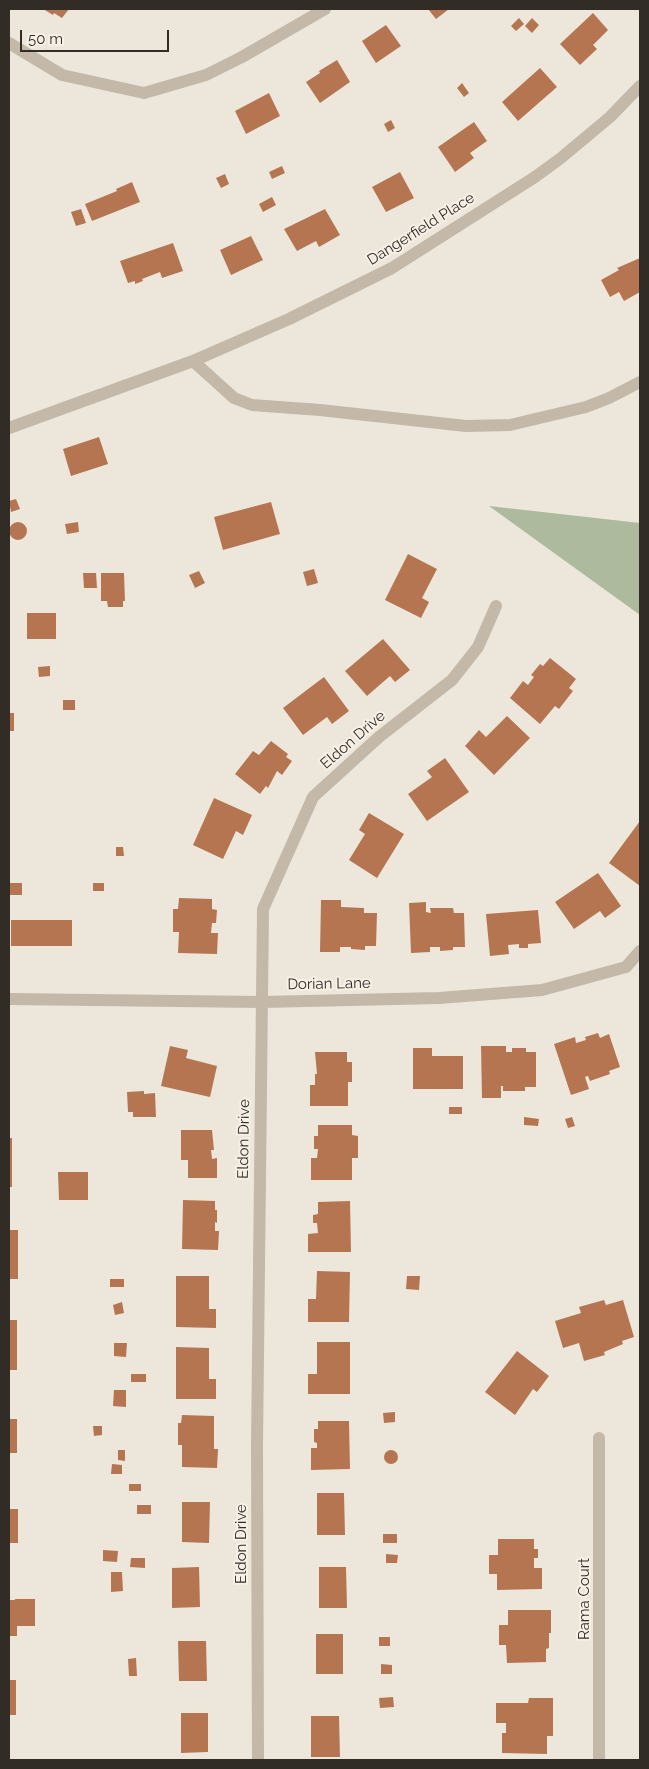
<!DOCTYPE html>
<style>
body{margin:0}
#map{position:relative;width:649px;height:1769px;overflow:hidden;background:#ede7db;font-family:Raleway,sans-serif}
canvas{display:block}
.frame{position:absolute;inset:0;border:10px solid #322c27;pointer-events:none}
.scale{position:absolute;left:20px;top:30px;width:149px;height:22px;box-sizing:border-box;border:2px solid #322c27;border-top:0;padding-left:6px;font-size:15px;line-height:18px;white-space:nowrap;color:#322c27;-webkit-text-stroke:4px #f6f0e6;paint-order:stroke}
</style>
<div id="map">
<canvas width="649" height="1769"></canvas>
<div class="frame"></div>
<div class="scale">50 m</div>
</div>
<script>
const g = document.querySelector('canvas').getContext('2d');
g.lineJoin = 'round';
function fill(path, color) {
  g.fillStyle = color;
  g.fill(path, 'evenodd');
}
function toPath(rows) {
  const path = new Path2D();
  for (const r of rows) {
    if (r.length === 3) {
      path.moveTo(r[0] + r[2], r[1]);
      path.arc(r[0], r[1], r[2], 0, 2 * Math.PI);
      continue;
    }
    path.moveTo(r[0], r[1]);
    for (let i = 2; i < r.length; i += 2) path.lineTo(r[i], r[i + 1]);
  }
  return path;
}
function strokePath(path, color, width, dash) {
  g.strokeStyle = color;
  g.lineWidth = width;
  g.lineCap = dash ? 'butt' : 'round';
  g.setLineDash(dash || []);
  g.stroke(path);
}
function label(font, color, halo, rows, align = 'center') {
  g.font = font + ' Raleway,sans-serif';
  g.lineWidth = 4;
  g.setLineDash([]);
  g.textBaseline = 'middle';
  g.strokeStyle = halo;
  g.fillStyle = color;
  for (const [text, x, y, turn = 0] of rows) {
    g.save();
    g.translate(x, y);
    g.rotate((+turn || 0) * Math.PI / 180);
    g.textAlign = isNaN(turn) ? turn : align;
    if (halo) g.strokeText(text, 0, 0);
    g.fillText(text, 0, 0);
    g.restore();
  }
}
const green = toPath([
 [489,506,640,523,640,615]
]);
const building = toPath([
 [43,9,69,9,62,18,54,13,53,15],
 [428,9,449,9,436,19],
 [593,13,608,30,593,45,597,49,580,65,560,44],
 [519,18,524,24,516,31,511,26],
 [532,18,539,25,532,33,525,26],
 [386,25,401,46,376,63,362,41],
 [337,60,350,82,320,103,306,82,320,73,319,71],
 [540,68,557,87,518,121,502,102],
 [462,83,469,93,464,97,457,88],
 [269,93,280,116,246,134,235,111],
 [391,120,395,128,388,132,384,124],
 [474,122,487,141,470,153,474,158,455,172,438,147],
 [282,166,285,173,272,179,269,172],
 [400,172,414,198,386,212,372,187],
 [225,174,229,184,221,188,216,178],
 [132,182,140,202,92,221,85,204,117,191,116,189],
 [272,197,276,205,263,212,259,204],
 [81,209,86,223,76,226,71,212],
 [325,209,340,235,319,247,316,241,297,251,284,229],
 [251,236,263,260,231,275,220,250],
 [173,243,183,271,162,278,160,272,142,279,143,281,135,284,135,281,128,283,120,261],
 [640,258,640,292,624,301,619,292,610,297,601,280,619,270,617,268],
 [99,437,108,464,71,476,63,449],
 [16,499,20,509,11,512,9,501],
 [271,502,280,534,223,550,214,517],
 [18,531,9],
 [78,522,79,532,67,534,65,524],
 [408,554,437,569,422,598,429,602,421,618,385,600],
 [314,569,318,583,307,586,303,572],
 [199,571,205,583,195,588,189,575],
 [83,573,96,573,97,588,84,588],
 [101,573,124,573,125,601,123,601,123,607,108,607,107,601,101,601],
 [27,613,56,613,56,639,27,639],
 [383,639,410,670,395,682,390,676,367,696,345,671],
 [550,658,576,679,569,688,573,691,559,709,555,706,540,724,510,698,523,681,528,685,534,677,531,675,540,664,543,666],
 [50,666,50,676,39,677,38,667],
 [324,677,349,711,332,724,327,717,303,735,283,708],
 [63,700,75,700,75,710,63,710],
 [9,713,14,713,14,731,9,731],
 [507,716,530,738,494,775,465,746,479,730,486,737],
 [271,741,288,754,286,757,292,761,282,775,277,771,268,788,266,786,260,794,235,774,253,751,259,755],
 [445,758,469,792,427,821,408,794,432,777,427,771],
 [214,798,252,815,243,835,236,831,223,859,193,845],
 [369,813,404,834,377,878,349,860,365,834,359,830],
 [640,821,640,886,609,863],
 [116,847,123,847,124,856,116,856],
 [598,873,621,906,605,918,600,911,574,929,555,902],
 [9,883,22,883,22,895,9,895],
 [93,883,104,883,104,891,93,891],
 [179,898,212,899,212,909,217,910,216,923,212,923,211,933,218,933,217,954,178,953,179,932,173,932,173,909,178,909],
 [321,900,341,900,341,907,364,908,364,913,377,913,376,946,365,946,365,950,351,949,351,947,340,947,340,952,320,952],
 [426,902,426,912,431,913,430,908,453,908,454,913,464,913,465,947,453,947,453,950,440,951,440,947,430,947,430,952,411,953,409,903],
 [538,910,541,943,528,944,528,948,519,948,519,944,508,945,509,954,490,956,486,914],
 [11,920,72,920,72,946,11,946],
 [598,1033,600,1038,609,1034,620,1067,609,1071,610,1074,590,1081,588,1076,585,1077,589,1089,571,1095,554,1044,575,1037,576,1043,586,1040,585,1037],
 [170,1046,188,1050,186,1058,217,1066,210,1097,161,1086],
 [481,1046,506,1046,506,1052,512,1052,512,1048,526,1048,526,1052,536,1052,536,1087,525,1087,525,1091,503,1091,503,1086,501,1086,501,1098,482,1098],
 [413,1048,432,1048,432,1056,463,1056,463,1089,413,1089],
 [315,1052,347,1052,347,1062,352,1062,352,1082,348,1082,348,1106,310,1106,310,1085,315,1085,315,1074,317,1074],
 [144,1091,144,1094,155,1093,156,1117,133,1117,133,1112,128,1112,127,1092],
 [449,1107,462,1107,462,1114,449,1114],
 [524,1117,539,1119,538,1126,524,1125],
 [572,1117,575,1126,568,1128,565,1119],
 [318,1125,352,1125,352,1135,358,1136,358,1158,352,1158,352,1180,311,1180,311,1158,317,1158,318,1149,314,1149,314,1136,318,1136],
 [181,1130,212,1130,214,1150,211,1150,212,1159,217,1158,217,1178,188,1178,188,1160,181,1160],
 [9,1138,12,1138,12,1187,9,1187],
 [58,1172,88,1172,88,1200,59,1200],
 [183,1200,215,1201,215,1210,217,1210,217,1223,215,1222,215,1231,219,1231,218,1250,182,1249],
 [350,1201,351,1252,308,1252,308,1234,318,1233,317,1223,313,1223,313,1215,318,1214,318,1202],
 [9,1230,18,1230,18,1279,9,1279],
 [317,1271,350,1272,349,1322,308,1322,308,1299,316,1299],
 [176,1276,209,1276,209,1309,216,1309,216,1328,176,1327],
 [407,1276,420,1276,419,1290,406,1289],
 [110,1279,124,1279,124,1287,110,1287],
 [604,1300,606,1305,623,1300,634,1337,622,1341,623,1344,604,1352,605,1355,584,1361,579,1343,563,1348,555,1321,581,1313,579,1307],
 [122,1302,124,1313,115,1315,113,1305],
 [9,1320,17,1320,17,1370,9,1370],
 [317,1342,350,1342,350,1394,308,1394,308,1374,317,1374],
 [114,1343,127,1343,126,1357,114,1356],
 [176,1347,209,1348,209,1379,216,1379,216,1399,176,1399],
 [517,1351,549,1376,537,1392,533,1389,515,1415,485,1392],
 [131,1374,146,1374,146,1382,131,1382],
 [114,1390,126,1390,126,1407,113,1406],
 [395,1412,395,1422,384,1423,383,1413],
 [182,1415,214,1416,214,1449,218,1449,217,1468,182,1467,182,1445,178,1445,178,1423,181,1423],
 [9,1419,17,1419,17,1453,9,1453],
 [318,1421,349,1421,350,1469,311,1470,311,1448,317,1448,317,1443,314,1442,314,1429,318,1429],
 [93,1426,102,1426,102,1435,94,1436],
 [391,1457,7],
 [118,1450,125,1450,125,1461,118,1460],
 [112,1464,122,1465,122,1474,111,1474],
 [129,1484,141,1484,141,1491,129,1491],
 [317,1493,344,1493,345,1535,317,1535],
 [182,1502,210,1502,209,1543,182,1542],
 [137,1505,151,1505,151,1514,137,1514],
 [9,1509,18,1509,18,1543,9,1543],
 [383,1534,397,1534,397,1543,383,1543],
 [498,1539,534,1539,534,1549,538,1549,538,1558,534,1558,534,1568,542,1568,542,1589,497,1590,497,1574,489,1574,489,1555,498,1555],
 [103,1550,118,1551,117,1562,103,1561],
 [386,1554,398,1555,397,1563,386,1563],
 [131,1558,145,1558,145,1568,130,1567],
 [199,1567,200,1607,172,1608,172,1568],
 [319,1567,346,1567,347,1608,319,1608],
 [111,1572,122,1572,123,1591,111,1592],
 [15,1599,35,1599,35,1626,17,1626,17,1636,9,1636,9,1600,15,1600],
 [508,1610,551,1610,551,1633,549,1633,549,1648,546,1649,546,1662,507,1663,506,1645,499,1645,499,1625,508,1625],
 [316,1634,343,1634,343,1674,316,1674],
 [379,1637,390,1637,390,1646,379,1646],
 [178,1641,206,1641,207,1681,179,1681],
 [136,1658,137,1676,129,1676,128,1659],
 [381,1664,392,1665,392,1674,381,1674],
 [9,1680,16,1680,16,1715,9,1715],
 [393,1697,394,1707,380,1708,379,1698],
 [529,1698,553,1698,553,1736,547,1736,547,1754,502,1753,502,1733,506,1733,506,1723,496,1723,496,1703,528,1703],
 [181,1713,208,1713,208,1752,181,1753],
 [311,1716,339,1716,340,1757,311,1757]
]);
const minor = toPath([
 [9,43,62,75,144,93,206,75,242,57,325,9],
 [193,361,289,319,392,268,535,177,561,158,610,117,640,86],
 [9,428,193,361,234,398,252,405,320,410,466,426,510,425,586,407,609,398,640,382],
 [9,999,262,1002,439,998,542,990,626,967,640,951],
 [599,1438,599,1760],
 [258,1760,257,1445,263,909,313,797,379,737,452,680,478,647,496,606]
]);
const streetNames = [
 ["Dangerfield Place",421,229,-32],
 ["Eldon Drive",353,740,-41],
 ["Dorian Lane",329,984,-1],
 ["Eldon Drive",244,1139,-89],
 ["Eldon Drive",241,1544,-90],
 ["Rama Court",584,1599,-90]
];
fill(green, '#adba9d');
fill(building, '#b57551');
strokePath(minor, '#c4b8a8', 12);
label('15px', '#322c27', '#f6f0e6', streetNames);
</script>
